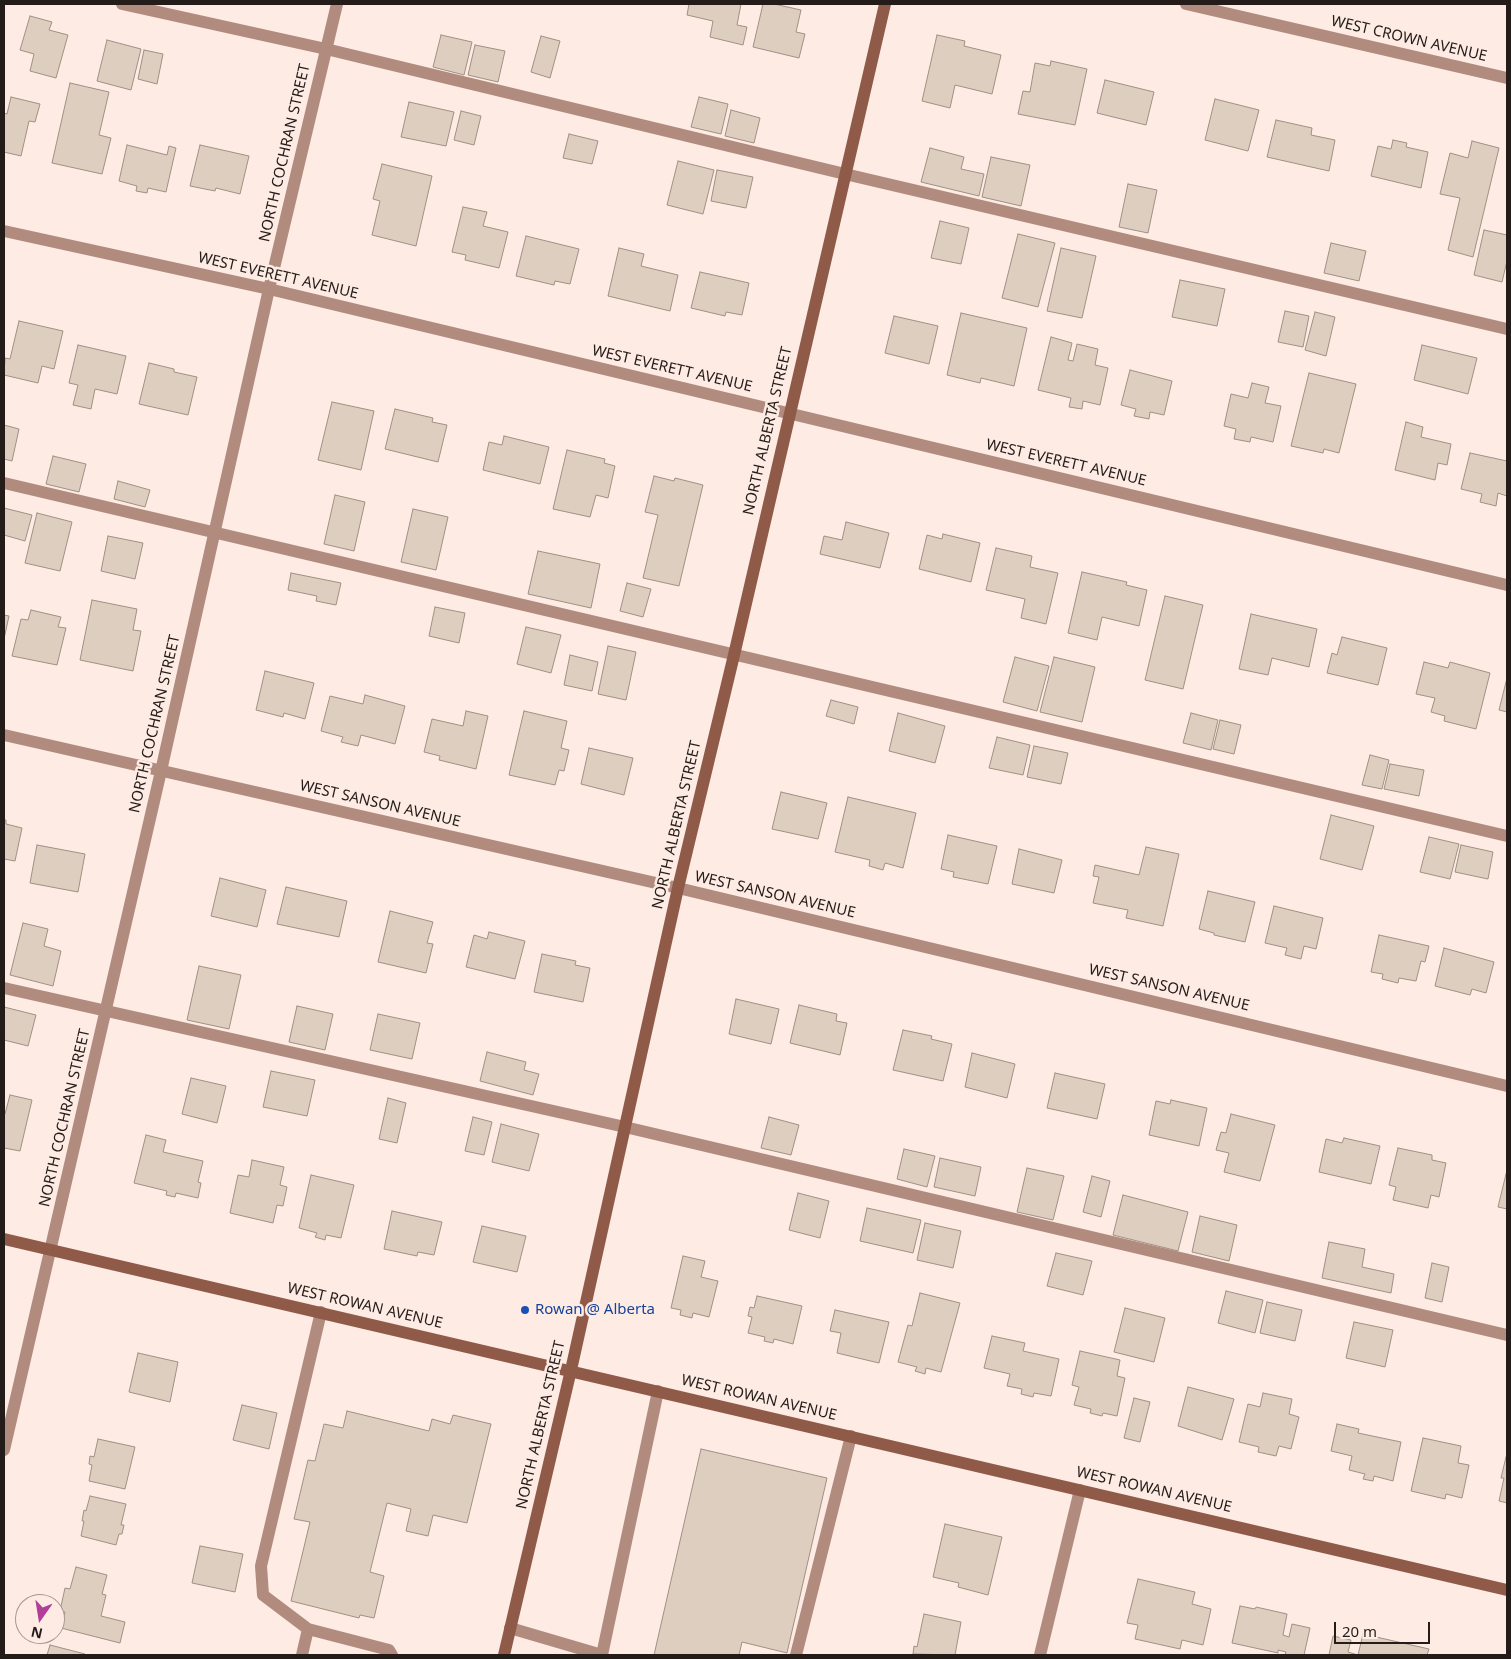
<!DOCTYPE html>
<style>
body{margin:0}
#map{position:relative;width:1511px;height:1659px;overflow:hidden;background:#fdebe4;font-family:"Noto Sans",sans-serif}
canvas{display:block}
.frame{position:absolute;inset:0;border:5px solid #241c19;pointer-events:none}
.north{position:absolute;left:15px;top:1594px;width:50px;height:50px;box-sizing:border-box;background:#fdebe4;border:1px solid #a69893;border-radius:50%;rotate:193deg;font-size:14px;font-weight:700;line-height:20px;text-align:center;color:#241c19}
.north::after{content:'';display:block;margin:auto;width:18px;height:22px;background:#b13f9a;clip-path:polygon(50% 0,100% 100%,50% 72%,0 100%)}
.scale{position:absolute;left:1334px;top:1622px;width:96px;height:22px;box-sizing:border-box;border:2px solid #241c19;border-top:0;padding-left:6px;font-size:15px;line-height:18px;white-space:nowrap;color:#241c19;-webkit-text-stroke:4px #fdebe4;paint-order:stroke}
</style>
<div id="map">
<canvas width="1511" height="1659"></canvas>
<div class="frame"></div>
<div class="north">N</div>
<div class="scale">20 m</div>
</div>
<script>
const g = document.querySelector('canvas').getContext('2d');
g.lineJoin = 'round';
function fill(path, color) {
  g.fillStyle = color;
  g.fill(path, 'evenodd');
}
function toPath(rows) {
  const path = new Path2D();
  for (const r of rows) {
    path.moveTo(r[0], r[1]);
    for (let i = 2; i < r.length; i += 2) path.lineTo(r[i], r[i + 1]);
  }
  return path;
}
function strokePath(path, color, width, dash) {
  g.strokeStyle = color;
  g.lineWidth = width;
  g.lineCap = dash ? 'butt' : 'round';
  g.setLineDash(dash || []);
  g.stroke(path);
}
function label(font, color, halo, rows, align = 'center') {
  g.font = font + ' "Noto Sans",sans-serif';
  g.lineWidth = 5;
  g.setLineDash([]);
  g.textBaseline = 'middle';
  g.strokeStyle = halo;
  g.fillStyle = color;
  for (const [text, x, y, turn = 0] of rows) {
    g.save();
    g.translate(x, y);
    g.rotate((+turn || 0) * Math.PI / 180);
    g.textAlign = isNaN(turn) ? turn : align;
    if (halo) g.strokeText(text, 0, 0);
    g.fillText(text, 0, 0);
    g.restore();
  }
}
const building = toPath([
 [689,4,741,4,737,25,747,27,743,45,710,37,713,21,687,15,689,4],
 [763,4,774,4,801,10,796,32,805,34,799,58,753,47,763,4],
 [30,16,52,22,49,30,68,35,56,78,30,71,34,54,20,50,30,16],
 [441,35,472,42,464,75,433,67,441,35],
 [937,35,965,41,964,46,1001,55,992,94,955,85,950,108,922,101,937,35],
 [541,36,560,41,550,78,531,72,541,36],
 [107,40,141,49,131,90,97,81,107,40],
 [475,45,505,51,498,82,468,75,475,45],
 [144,50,163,54,157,84,138,79,144,50],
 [1051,61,1087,69,1075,125,1018,114,1023,91,1030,92,1035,63,1050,66,1051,61],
 [1105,80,1154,92,1146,125,1097,113,1105,80],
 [70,83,109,92,99,135,111,138,102,174,52,163,70,83],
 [11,97,40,104,35,122,29,121,21,156,4,152,4,113,7,114,11,97],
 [699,97,728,104,721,134,691,127,699,97],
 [1215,99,1259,110,1248,151,1205,140,1215,99],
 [409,102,454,112,446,146,401,137,409,102],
 [731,110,760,118,754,143,725,136,731,110],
 [461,111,481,116,474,145,454,140,461,111],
 [1276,120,1312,128,1311,135,1335,140,1329,171,1267,157,1276,120],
 [569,134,598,141,592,164,563,158,569,134],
 [1393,140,1407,143,1406,147,1428,152,1421,188,1371,176,1378,146,1391,149,1393,140],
 [1472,141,1499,148,1473,257,1448,250,1460,198,1440,194,1450,153,1468,158,1472,141],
 [127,145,167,155,169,146,176,148,166,192,148,188,147,193,136,191,137,186,119,181,127,145],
 [200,145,249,156,240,194,216,188,215,191,190,186,200,145],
 [930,148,964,157,961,169,984,174,979,196,921,182,930,148],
 [991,157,1030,165,1021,206,982,197,991,157],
 [678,161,714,170,703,214,667,205,678,161],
 [382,164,432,176,416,246,372,235,380,201,373,199,382,164],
 [717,170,753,177,746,208,711,201,717,170],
 [1128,184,1157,190,1148,233,1119,227,1128,184],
 [463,207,487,212,483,226,508,232,499,268,465,260,466,255,452,252,463,207],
 [940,221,969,228,961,264,931,258,940,221],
 [1484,230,1507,235,1507,261,1502,282,1474,275,1484,230],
 [1018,234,1055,243,1038,307,1002,298,1018,234],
 [526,236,579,249,570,284,555,281,554,285,516,276,526,236],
 [1331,243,1366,251,1359,281,1324,273,1331,243],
 [619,248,644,254,641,266,678,275,670,311,608,296,619,248],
 [1061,248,1096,256,1082,318,1047,311,1061,248],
 [700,272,749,283,742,315,726,312,725,316,691,308,700,272],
 [1180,280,1225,289,1217,326,1172,317,1180,280],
 [1285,311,1309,316,1303,347,1278,342,1285,311],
 [1315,312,1335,317,1326,356,1305,350,1315,312],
 [961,313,1027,328,1014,386,981,378,980,383,947,375,961,313],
 [894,316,938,326,929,364,885,353,894,316],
 [19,321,63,331,54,369,42,366,38,383,4,375,5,358,10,359,19,321],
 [1051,337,1072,343,1068,360,1073,361,1077,344,1098,349,1095,365,1108,368,1100,405,1083,401,1082,409,1069,407,1071,398,1038,390,1051,337],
 [78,345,126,356,117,394,95,389,91,409,73,405,78,385,69,383,78,345],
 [1422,345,1477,358,1468,394,1414,380,1422,345],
 [149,363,174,369,174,372,197,377,188,415,139,404,149,363],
 [1130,370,1172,381,1164,415,1150,412,1149,419,1134,416,1136,409,1121,405,1130,370],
 [1309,373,1356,384,1339,453,1324,449,1323,453,1291,446,1309,373],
 [1252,383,1269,387,1265,403,1281,406,1273,442,1251,437,1250,442,1234,439,1236,429,1224,426,1231,394,1248,398,1252,383],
 [332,402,374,411,361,470,318,460,332,402],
 [395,409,433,418,432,422,447,425,438,462,385,449,395,409],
 [1406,422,1423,427,1421,437,1451,444,1447,465,1438,463,1435,480,1395,470,1406,422],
 [4,425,19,429,12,461,4,459,4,425],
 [504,436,549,447,540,484,483,470,489,442,502,445,504,436],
 [567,450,605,459,604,463,615,466,608,498,596,495,590,517,553,509,567,450],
 [1470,453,1507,461,1507,496,1498,493,1496,506,1480,502,1482,494,1461,489,1470,453],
 [53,456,86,464,79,492,46,484,53,456],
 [654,476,674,481,675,478,703,485,679,586,643,578,658,515,645,512,654,476],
 [118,481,150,490,145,507,114,499,118,481],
 [335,495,365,502,354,551,324,544,335,495],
 [4,508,32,515,25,541,4,535,4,508],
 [413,509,448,517,436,570,401,562,413,509],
 [37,513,72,522,60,571,25,563,37,513],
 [846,522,889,533,880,568,820,554,824,536,842,540,846,522],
 [943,534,980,543,971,582,919,569,927,535,942,539,943,534],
 [108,536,143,543,135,579,101,571,108,536],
 [996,548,1032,556,1030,567,1058,573,1046,624,1021,618,1025,599,986,590,996,548],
 [538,551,600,564,591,608,528,594,538,551],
 [1082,572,1127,582,1126,585,1147,590,1139,626,1102,617,1097,640,1068,633,1082,572],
 [291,573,341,583,336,605,316,601,317,596,288,590,291,573],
 [627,583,651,589,643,617,620,611,627,583],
 [1165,596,1203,605,1183,689,1145,680,1165,596],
 [92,600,137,609,133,630,141,631,133,671,80,660,92,600],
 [435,607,465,613,459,643,429,636,435,607],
 [31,610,61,617,58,627,66,628,57,665,12,656,21,619,28,620,31,610],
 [1251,614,1317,629,1309,667,1272,658,1268,675,1239,669,1251,614],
 [4,615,9,616,4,639,4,615],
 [526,627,561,635,551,673,517,664,526,627],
 [1342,637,1387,648,1378,685,1327,673,1332,653,1337,655,1342,637],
 [608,646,636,652,626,700,598,694,608,646],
 [570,655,598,662,592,691,564,685,570,655],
 [1015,657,1049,666,1037,711,1003,702,1015,657],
 [1054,657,1095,667,1082,722,1040,712,1054,657],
 [1424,662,1448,668,1450,662,1490,673,1476,729,1444,721,1445,716,1431,712,1435,698,1416,694,1424,662],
 [265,671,314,683,305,719,284,713,283,717,256,710,265,671],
 [1507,678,1507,712,1499,710,1507,678],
 [365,695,405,706,395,744,361,735,358,746,341,742,343,737,321,731,330,696,363,704,365,695],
 [831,700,858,707,854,724,826,716,831,700],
 [466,711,488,716,476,769,439,760,440,756,424,752,432,719,463,726,466,711],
 [524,711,567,721,561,748,569,750,564,771,559,770,555,785,509,775,524,711],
 [898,713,945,726,935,763,889,751,898,713],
 [1191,713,1218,720,1211,750,1183,743,1191,713],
 [1220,720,1241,725,1234,754,1213,749,1220,720],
 [997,737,1030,745,1023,775,989,768,997,737],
 [1034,746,1068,753,1061,784,1027,777,1034,746],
 [589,748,633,758,624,795,581,784,589,748],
 [1370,755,1389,760,1382,789,1362,785,1370,755],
 [1390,764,1424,770,1419,796,1384,789,1390,764],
 [781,792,827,803,818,839,772,829,781,792],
 [848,797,916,813,903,868,885,863,883,870,869,866,870,860,835,852,848,797],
 [1331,815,1374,826,1362,870,1320,859,1331,815],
 [4,820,6,820,6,824,22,828,15,861,4,859,4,820],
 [948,835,997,846,988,884,953,877,954,872,941,869,948,835],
 [1429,837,1459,844,1450,879,1420,872,1429,837],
 [37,845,85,854,78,892,30,883,37,845],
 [1461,845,1493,852,1488,879,1455,872,1461,845],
 [1146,847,1179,854,1163,926,1126,918,1128,910,1093,903,1099,877,1093,876,1095,865,1139,875,1146,847],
 [1019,849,1062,860,1054,893,1012,884,1019,849],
 [220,878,266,890,257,927,211,916,220,878],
 [286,887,347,901,339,937,277,924,286,887],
 [1208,891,1255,902,1245,942,1214,935,1214,933,1199,929,1208,891],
 [1274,906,1323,918,1316,949,1304,946,1301,959,1285,955,1287,948,1265,943,1274,906],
 [390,911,433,922,427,943,433,944,426,973,378,962,390,911],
 [23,923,48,929,44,946,61,951,53,986,10,975,23,923],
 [489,932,525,941,515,979,466,967,474,935,487,939,489,932],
 [1379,935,1429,946,1425,962,1421,961,1416,981,1399,978,1398,983,1382,979,1383,974,1371,972,1379,935],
 [1444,948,1494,962,1486,993,1472,989,1470,995,1435,986,1444,948],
 [542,954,576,961,575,965,590,968,583,1002,534,992,542,954],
 [199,966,241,975,229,1029,187,1020,199,966],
 [736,999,779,1009,771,1044,729,1034,736,999],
 [799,1005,837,1014,836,1021,847,1023,840,1055,790,1043,799,1005],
 [297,1006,333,1014,325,1050,289,1042,297,1006],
 [4,1007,36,1015,28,1046,4,1040,4,1007],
 [378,1014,420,1023,412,1059,370,1050,378,1014],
 [903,1030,932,1036,931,1039,952,1044,943,1081,893,1070,903,1030],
 [487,1052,526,1062,524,1070,539,1074,533,1095,480,1081,487,1052],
 [972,1053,1015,1064,1007,1098,965,1087,972,1053],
 [271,1071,315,1080,307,1116,263,1107,271,1071],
 [1055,1073,1105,1084,1097,1119,1047,1108,1055,1073],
 [191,1078,226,1086,217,1123,182,1114,191,1078],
 [10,1095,32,1100,20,1151,4,1148,4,1113,5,1114,10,1095],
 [388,1098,406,1103,397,1143,379,1139,388,1098],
 [1171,1100,1207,1108,1199,1146,1149,1135,1156,1101,1170,1104,1171,1100],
 [1231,1114,1275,1125,1260,1181,1224,1172,1229,1153,1216,1150,1221,1132,1226,1133,1231,1114],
 [473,1117,492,1122,484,1155,465,1151,473,1117],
 [769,1117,799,1125,791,1155,761,1148,769,1117],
 [501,1124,539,1134,529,1171,492,1162,501,1124],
 [146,1135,166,1140,163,1152,203,1161,198,1182,201,1183,198,1198,176,1193,175,1197,166,1195,167,1191,134,1183,146,1135],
 [1344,1138,1380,1146,1371,1184,1319,1172,1326,1139,1342,1143,1344,1138],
 [1398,1148,1432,1155,1432,1160,1446,1163,1439,1197,1431,1195,1428,1208,1393,1200,1396,1187,1389,1185,1398,1148],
 [904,1149,935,1156,927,1187,897,1179,904,1149],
 [940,1158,981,1167,975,1196,934,1187,940,1158],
 [252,1160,284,1167,280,1185,287,1187,283,1206,277,1205,273,1223,230,1213,238,1175,249,1177,252,1160],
 [1027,1168,1064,1176,1053,1220,1017,1212,1027,1168],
 [1507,1170,1507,1209,1498,1207,1507,1170],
 [311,1175,354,1185,341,1238,326,1235,325,1240,315,1237,317,1233,299,1228,311,1175],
 [1092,1176,1110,1181,1101,1217,1083,1212,1092,1176],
 [798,1193,829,1201,820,1238,789,1230,798,1193],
 [1123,1195,1188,1212,1178,1251,1113,1235,1123,1195],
 [867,1208,921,1220,913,1253,860,1241,867,1208],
 [392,1211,442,1222,434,1255,418,1252,417,1256,384,1249,392,1211],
 [1200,1216,1237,1225,1229,1261,1192,1252,1200,1216],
 [925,1223,961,1231,953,1268,917,1260,925,1223],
 [482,1226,526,1236,517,1272,473,1262,482,1226],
 [1329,1242,1365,1249,1362,1267,1394,1274,1391,1293,1322,1278,1329,1242],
 [1056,1253,1092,1261,1083,1295,1047,1286,1056,1253],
 [683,1256,705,1261,701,1277,718,1281,709,1317,693,1313,692,1318,680,1315,681,1310,671,1308,683,1256],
 [1432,1263,1449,1267,1442,1302,1425,1298,1432,1263],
 [1226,1291,1263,1300,1255,1333,1218,1323,1226,1291],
 [920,1293,960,1303,941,1372,926,1368,925,1374,915,1371,917,1367,898,1362,908,1325,912,1326,920,1293],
 [757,1296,802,1306,793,1344,774,1339,773,1343,764,1341,765,1337,748,1333,752,1317,748,1316,750,1307,754,1308,757,1296],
 [1267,1302,1302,1310,1295,1341,1260,1333,1267,1302],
 [1125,1308,1165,1318,1154,1362,1114,1352,1125,1308],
 [835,1310,889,1322,879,1363,837,1353,841,1333,830,1331,835,1310],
 [1354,1322,1393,1330,1385,1367,1346,1358,1354,1322],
 [992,1336,1025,1343,1023,1351,1059,1359,1051,1396,1034,1393,1033,1397,1021,1394,1022,1389,1007,1386,1010,1374,984,1368,992,1336],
 [1080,1351,1120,1360,1117,1376,1125,1378,1117,1416,1103,1413,1102,1416,1090,1413,1091,1409,1074,1405,1079,1387,1072,1385,1080,1351],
 [138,1353,178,1362,170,1402,129,1392,138,1353],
 [1188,1387,1234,1399,1222,1440,1178,1426,1188,1387],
 [1263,1393,1292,1399,1289,1414,1299,1417,1291,1449,1279,1446,1276,1456,1258,1452,1259,1447,1239,1442,1248,1404,1260,1407,1263,1393],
 [1134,1398,1150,1402,1140,1442,1124,1438,1134,1398],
 [242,1405,277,1413,269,1449,233,1440,242,1405],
 [347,1411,429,1431,432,1419,450,1424,453,1415,491,1424,467,1523,433,1515,428,1536,406,1531,411,1509,387,1503,370,1572,384,1576,374,1618,360,1615,359,1618,291,1601,310,1522,294,1519,308,1460,315,1461,324,1424,343,1428,347,1411],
 [1337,1424,1359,1429,1358,1433,1401,1442,1393,1481,1374,1476,1373,1481,1363,1479,1365,1474,1349,1470,1352,1456,1331,1451,1337,1424],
 [1423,1438,1461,1446,1458,1463,1469,1465,1462,1498,1446,1494,1445,1499,1411,1491,1423,1438],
 [98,1439,135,1447,125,1489,89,1481,92,1465,89,1464,90,1456,94,1457,98,1439],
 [701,1449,827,1478,787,1653,742,1642,739,1655,654,1655,701,1449],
 [1506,1457,1507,1457,1507,1503,1499,1501,1504,1478,1501,1478,1506,1457],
 [90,1496,126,1504,121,1525,124,1525,122,1534,119,1534,116,1545,81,1536,84,1521,82,1521,84,1510,86,1511,90,1496],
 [945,1524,1002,1537,988,1595,958,1587,959,1583,933,1577,945,1524],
 [200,1546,243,1554,235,1592,192,1583,200,1546],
 [76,1567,107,1575,102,1594,106,1595,101,1616,125,1622,120,1643,61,1628,65,1612,60,1611,65,1588,70,1589,76,1567],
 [1138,1579,1195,1592,1192,1604,1211,1609,1203,1645,1182,1640,1180,1649,1135,1639,1138,1625,1127,1623,1138,1579],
 [1240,1606,1255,1609,1256,1607,1287,1614,1283,1635,1289,1637,1292,1624,1310,1628,1304,1655,1285,1655,1286,1652,1278,1650,1278,1653,1232,1643,1240,1606],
 [924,1614,961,1622,955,1655,913,1654,914,1646,917,1647,924,1614],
 [1363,1634,1429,1649,1427,1655,1329,1655,1333,1636,1351,1640,1348,1652,1358,1655,1363,1634],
 [50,1645,85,1654,85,1655,47,1655,50,1645]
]);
const lane = toPath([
 [122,4,326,49,845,174,1507,329],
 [4,483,1507,836],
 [4,988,625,1127,1507,1335],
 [510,1628,602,1655],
 [308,1629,263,1595,261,1566,321,1312],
 [302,1655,308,1629,389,1650,392,1655],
 [602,1655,658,1391],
 [796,1655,851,1436]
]);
const street = toPath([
 [1186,4,1507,78],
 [4,231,269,289,1507,585],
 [4,735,678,888,1507,1086],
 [4,1450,161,771,269,289,337,4],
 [1040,1655,1080,1490]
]);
const secondary = toPath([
 [4,1239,1507,1590],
 [504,1655,571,1370,678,888,734,655,885,4]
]);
const markers = [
 [525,1310,5,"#1a4fb4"]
];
const streetNames = [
 ["WEST CROWN AVENUE",1409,39,13],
 ["NORTH COCHRAN STREET",285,153,-77],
 ["WEST EVERETT AVENUE",278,276,13],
 ["WEST EVERETT AVENUE",672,369,13],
 ["NORTH ALBERTA STREET",768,431,-77],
 ["WEST EVERETT AVENUE",1066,463,13],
 ["NORTH COCHRAN STREET",155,724,-77],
 ["WEST SANSON AVENUE",380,804,13],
 ["NORTH ALBERTA STREET",677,825,-77],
 ["WEST SANSON AVENUE",775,895,13],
 ["WEST SANSON AVENUE",1169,988,13],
 ["NORTH COCHRAN STREET",65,1118,-77],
 ["WEST ROWAN AVENUE",365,1306,13],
 ["WEST ROWAN AVENUE",759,1398,13],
 ["NORTH ALBERTA STREET",541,1425,-77],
 ["WEST ROWAN AVENUE",1154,1490,13]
];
const transitNames = [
 ["Rowan @ Alberta",535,1310]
];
fill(building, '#decec0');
strokePath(building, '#a09083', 1);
strokePath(lane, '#b18b7e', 12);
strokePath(street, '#b18b7e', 12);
strokePath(secondary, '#905a49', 12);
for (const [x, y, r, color] of markers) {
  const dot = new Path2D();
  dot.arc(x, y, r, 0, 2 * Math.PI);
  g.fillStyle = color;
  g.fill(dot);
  strokePath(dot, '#fdebe4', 2);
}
label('15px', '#241c19', '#fdebe4', streetNames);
label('15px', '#164399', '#fdebe4', transitNames, 'left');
</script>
